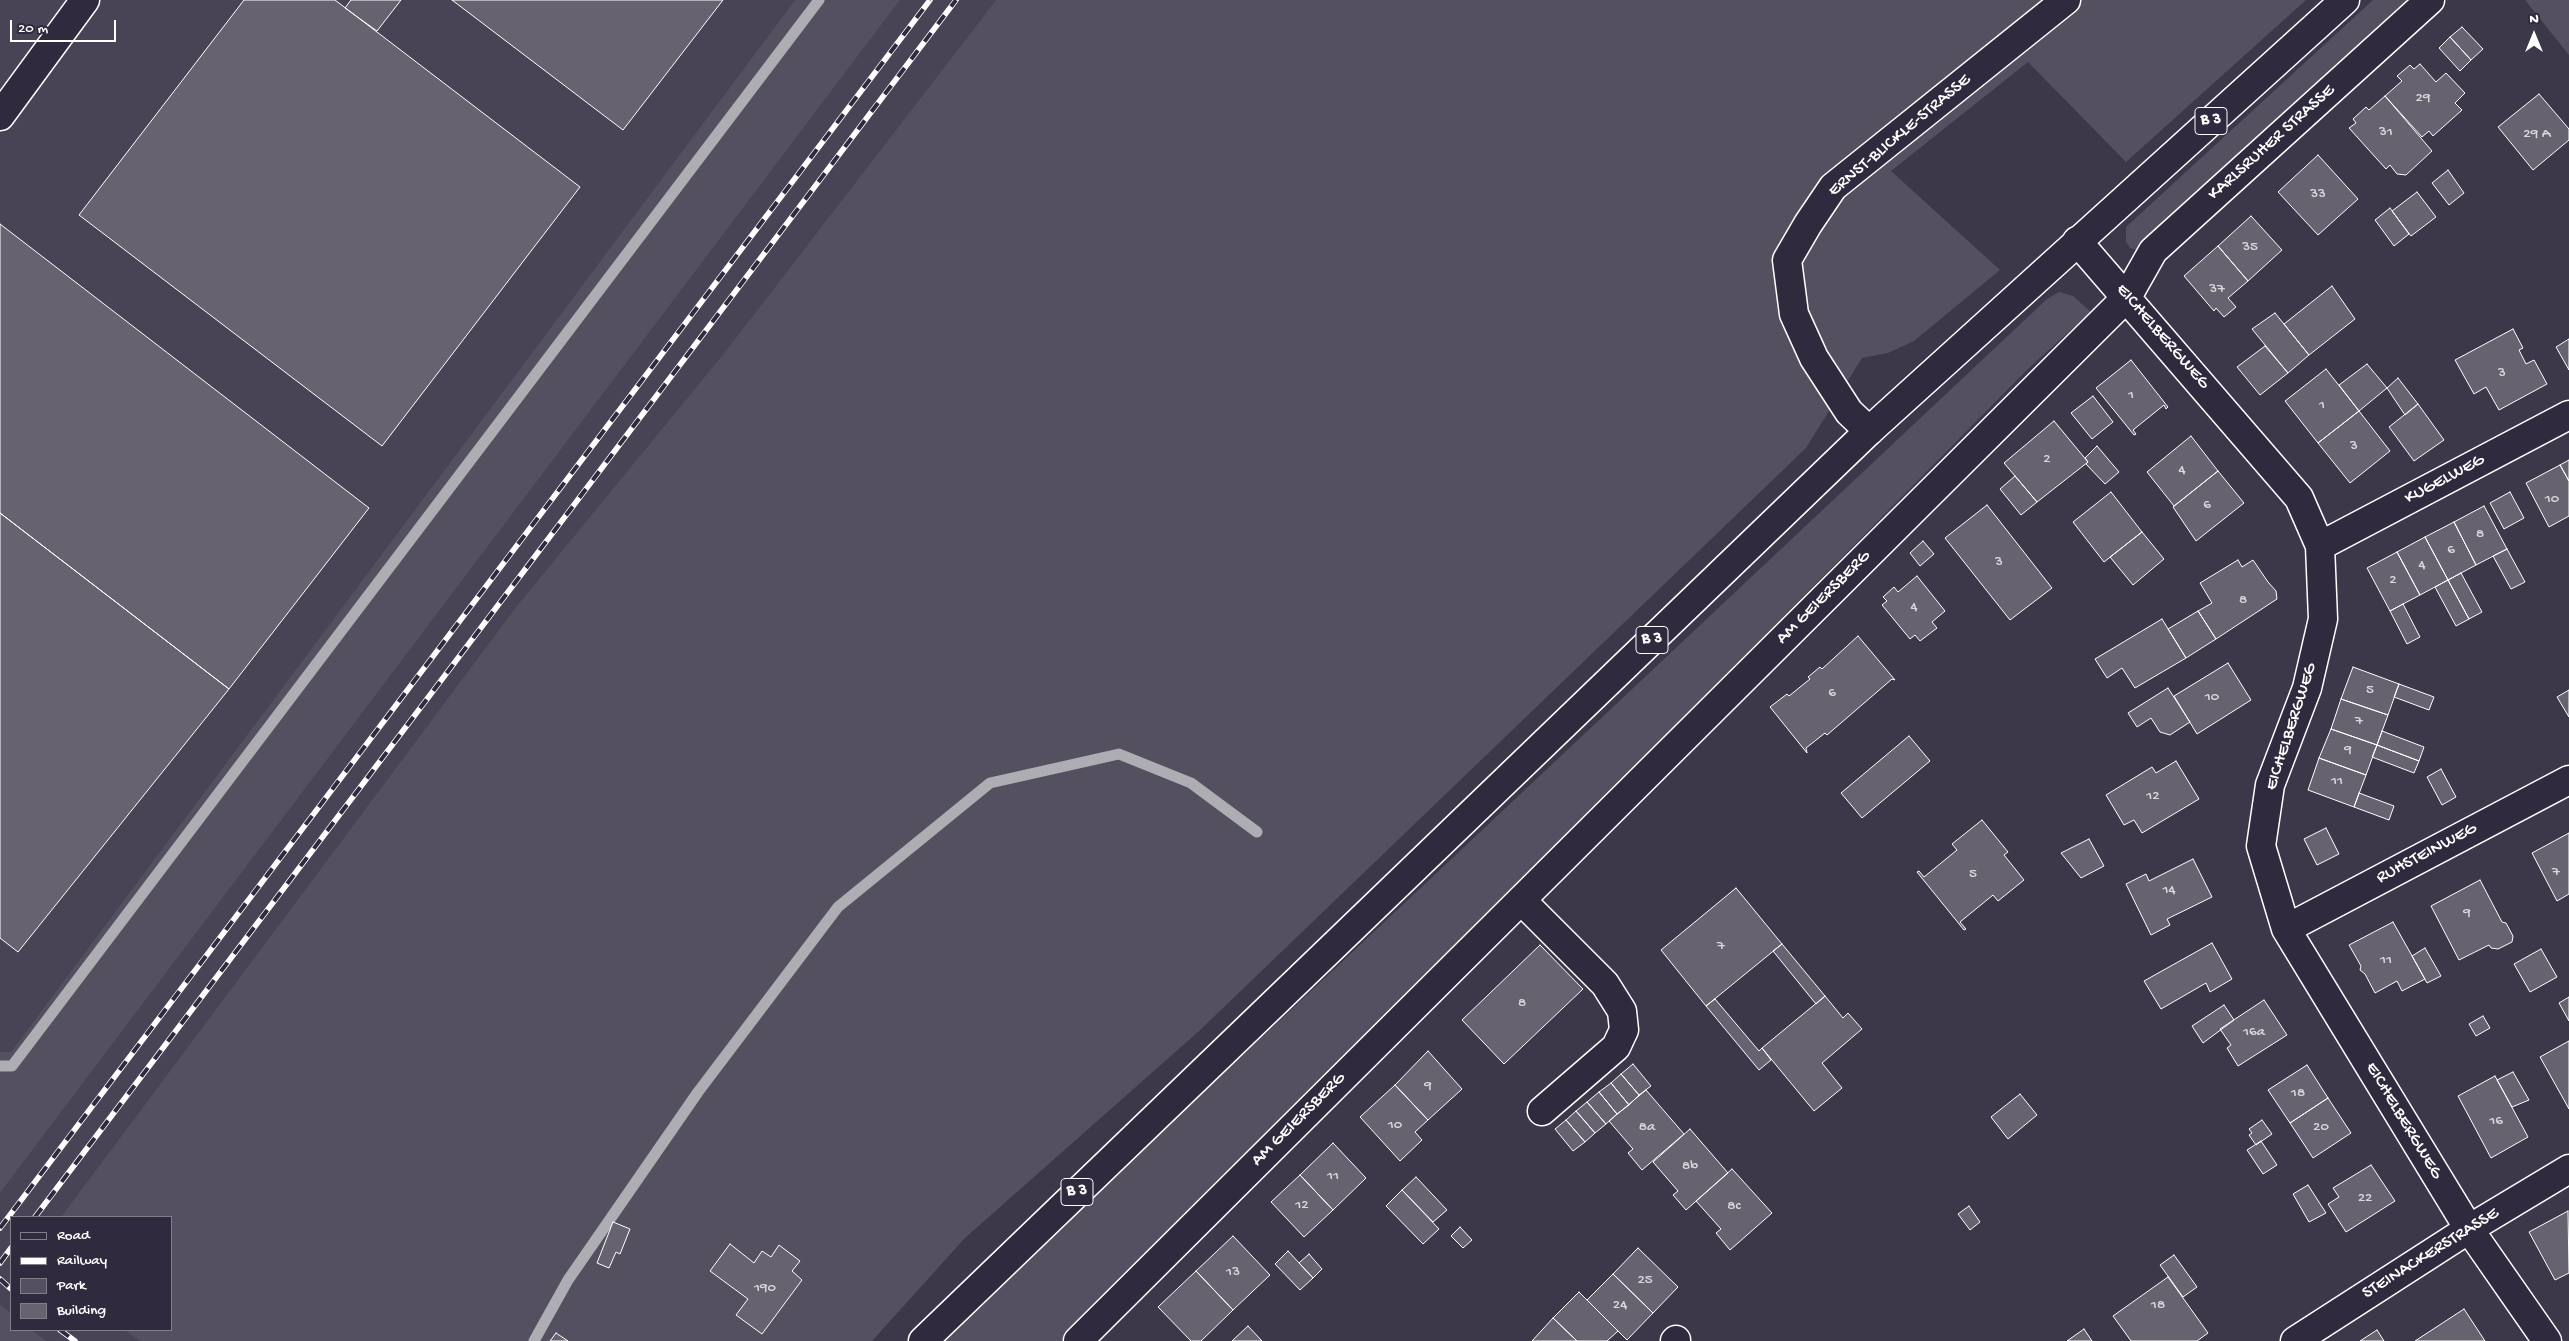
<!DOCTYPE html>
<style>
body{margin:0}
#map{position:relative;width:2569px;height:1341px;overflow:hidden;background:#3c3749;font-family:"Gochi Hand",sans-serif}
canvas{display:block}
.legend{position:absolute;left:10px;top:1216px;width:162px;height:115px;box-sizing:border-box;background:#2f2a3d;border:1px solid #827f8b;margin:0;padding:6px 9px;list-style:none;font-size:15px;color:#fff}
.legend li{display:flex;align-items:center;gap:10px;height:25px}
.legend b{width:25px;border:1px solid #827f8b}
.north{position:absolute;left:2509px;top:10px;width:50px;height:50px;-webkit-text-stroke:4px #2f2a3d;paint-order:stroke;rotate:0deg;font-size:14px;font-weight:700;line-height:20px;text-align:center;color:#fff}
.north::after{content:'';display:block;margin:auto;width:18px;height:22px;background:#fff;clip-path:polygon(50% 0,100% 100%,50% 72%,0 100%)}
.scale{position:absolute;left:10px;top:20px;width:106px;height:22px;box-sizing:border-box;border:2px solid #fff;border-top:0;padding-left:6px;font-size:15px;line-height:18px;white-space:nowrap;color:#fff;-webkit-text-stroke:4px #2f2a3d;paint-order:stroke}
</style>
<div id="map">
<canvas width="2569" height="1341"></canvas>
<ul class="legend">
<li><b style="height:6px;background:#2f2a3d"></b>Road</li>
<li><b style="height:6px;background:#fff"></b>Railway</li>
<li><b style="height:14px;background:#555060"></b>Park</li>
<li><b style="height:14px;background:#666270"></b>Building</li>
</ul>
<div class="north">N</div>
<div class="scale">20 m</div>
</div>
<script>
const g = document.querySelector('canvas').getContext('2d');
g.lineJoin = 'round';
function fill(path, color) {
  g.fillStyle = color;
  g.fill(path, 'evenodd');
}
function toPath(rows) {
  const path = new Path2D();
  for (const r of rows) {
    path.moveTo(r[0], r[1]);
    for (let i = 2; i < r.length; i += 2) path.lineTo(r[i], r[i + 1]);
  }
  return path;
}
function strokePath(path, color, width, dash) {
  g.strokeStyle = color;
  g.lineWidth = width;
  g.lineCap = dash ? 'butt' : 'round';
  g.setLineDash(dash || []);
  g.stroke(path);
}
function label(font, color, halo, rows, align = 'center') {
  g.font = font + ' "Gochi Hand",sans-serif';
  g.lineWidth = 4;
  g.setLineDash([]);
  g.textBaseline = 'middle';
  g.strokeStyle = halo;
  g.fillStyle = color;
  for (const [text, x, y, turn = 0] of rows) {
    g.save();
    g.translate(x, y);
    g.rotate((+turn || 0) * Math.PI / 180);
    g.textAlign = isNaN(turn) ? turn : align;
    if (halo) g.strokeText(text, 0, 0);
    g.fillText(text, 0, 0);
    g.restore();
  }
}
const built = toPath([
 [0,0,795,0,11,1053,0,1052],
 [900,0,996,0,725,352,516,607,61,1217,11,1217,11,1313,0,1304,0,1193],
 [31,1330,124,1330,140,1341,47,1341]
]);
const green = toPath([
 [795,0,900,0,0,1193,0,1052,11,1052],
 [996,0,2306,0,2126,162,2028,62,1891,171,2000,270,1914,341,1888,353,1862,358,1806,448,1198,1032,965,1238,872,1341,140,1341,124,1330,171,1330,171,1217,61,1217,516,607,725,352],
 [2373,0,2425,0,2140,251,2130,248,2126,242,2126,227],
 [2525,0,2569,0,2569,55],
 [2059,292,2073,296,2091,312,2030,367,1069,1341,936,1341,1033,1244,1245,1053,2047,299],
 [0,1304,11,1313,11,1330,31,1330,47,1341,0,1341]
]);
const stream = toPath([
 [0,1066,12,1066,819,0],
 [534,1341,568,1280,698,1092,838,907,990,783,1119,754,1191,783,1257,832]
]);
const building = toPath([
 [244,0,335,0,580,187,382,446,79,215,244,0],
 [351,0,401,0,377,31,345,8,351,0],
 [452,0,723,0,623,130,452,0],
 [2462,27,2483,49,2471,60,2450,37,2462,27],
 [2450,37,2471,60,2460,71,2439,48,2450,37],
 [2420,64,2436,82,2446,73,2465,93,2455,103,2462,110,2433,136,2429,131,2422,137,2385,96,2402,81,2397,76,2410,65,2414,69,2420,64],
 [2539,94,2569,129,2569,140,2533,170,2498,127,2539,94],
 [2385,96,2432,151,2406,175,2397,174,2390,165,2386,169,2349,128,2356,123,2353,119,2366,107,2369,110,2385,96],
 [2318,155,2358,199,2318,235,2278,192,2318,155],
 [2448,170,2464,193,2449,205,2432,183,2448,170],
 [2417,192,2436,217,2411,236,2392,211,2417,192],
 [2390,208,2409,234,2394,246,2375,220,2390,208],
 [2251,216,2282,250,2248,281,2218,246,2251,216],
 [0,224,369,508,229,689,0,513,0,224],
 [2218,246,2248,281,2228,298,2236,307,2224,317,2216,308,2214,311,2184,276,2218,246],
 [2332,286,2355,319,2309,355,2284,324,2332,286],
 [2275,313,2309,355,2288,373,2252,329,2275,313],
 [2513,329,2523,348,2519,350,2526,364,2534,360,2547,384,2499,410,2486,387,2474,394,2455,360,2513,329],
 [2569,339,2569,370,2556,347,2569,339],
 [2265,346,2288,373,2260,395,2237,367,2265,346],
 [2131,360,2168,407,2166,409,2164,405,2133,430,2136,434,2134,435,2096,388,2131,360],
 [2367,364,2387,388,2359,411,2339,385,2367,364],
 [2326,369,2359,411,2318,443,2285,401,2326,369],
 [2398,378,2418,404,2405,415,2387,388,2398,378],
 [2093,396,2113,422,2092,439,2071,413,2093,396],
 [2418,404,2444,440,2414,461,2389,427,2418,404],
 [2359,411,2390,451,2350,483,2318,443,2359,411],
 [2054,421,2088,462,2037,502,2004,463,2054,421],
 [2191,436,2218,471,2174,506,2147,472,2191,436],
 [2097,446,2119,472,2105,484,2086,464,2088,462,2085,458,2097,446],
 [2569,460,2569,481,2560,465,2569,460],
 [2560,465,2569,481,2569,516,2549,527,2526,483,2560,465],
 [2218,471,2244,503,2196,541,2173,507,2218,471],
 [2015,476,2037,502,2021,515,2000,489,2015,476],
 [2111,492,2142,532,2104,562,2073,522,2111,492],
 [2510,492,2524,518,2504,529,2490,503,2510,492],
 [1987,505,2052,588,2010,620,1945,538,1987,505],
 [2484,506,2507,549,2476,565,2454,522,2484,506],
 [0,513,229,689,18,952,0,938,0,513],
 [2454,522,2476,565,2448,580,2425,537,2454,522],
 [2142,532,2164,559,2133,585,2110,557,2142,532],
 [2425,537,2448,580,2420,595,2397,552,2425,537],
 [1923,541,1934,554,1920,566,1910,553,1923,541],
 [2507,549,2525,582,2511,589,2493,556,2507,549],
 [2397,552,2420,595,2390,611,2367,568,2397,552],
 [2238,560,2242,567,2253,560,2268,582,2276,591,2277,599,2216,639,2198,611,2212,603,2200,583,2238,560],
 [2461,573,2482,612,2469,619,2448,580,2461,573],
 [1917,576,1945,611,1932,622,1937,628,1920,641,1915,635,1910,639,1882,605,1887,601,1883,597,1894,587,1898,592,1917,576],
 [2448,580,2469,619,2456,626,2435,587,2448,580],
 [2403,604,2420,637,2407,644,2390,611,2403,604],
 [2198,611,2216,639,2186,658,2168,629,2198,611],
 [2162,619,2186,658,2135,688,2122,668,2107,678,2095,659,2162,619],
 [1858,636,1895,680,1892,679,1827,735,1825,733,1806,748,1807,753,1770,707,1787,694,1789,696,1810,679,1808,677,1820,667,1822,669,1858,636],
 [2228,663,2251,700,2197,734,2174,696,2228,663],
 [2353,667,2399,684,2388,715,2341,699,2353,667],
 [2399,684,2434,697,2429,710,2394,697,2399,684],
 [2168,688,2190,722,2170,735,2160,732,2151,718,2137,727,2128,713,2168,688],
 [2569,690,2569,717,2557,697,2569,690],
 [2341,699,2388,715,2377,745,2331,729,2341,699],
 [2331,729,2377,745,2366,775,2319,758,2331,729],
 [2382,731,2424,747,2419,761,2377,745,2382,731],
 [1909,736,1930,761,1862,818,1841,793,1909,736],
 [2377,745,2419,761,2414,773,2372,757,2377,745],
 [2319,758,2366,775,2354,807,2308,790,2319,758],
 [2176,761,2199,799,2142,833,2134,820,2124,825,2106,795,2152,767,2156,773,2176,761],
 [2441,769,2456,797,2442,805,2427,777,2441,769],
 [2359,793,2394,806,2389,820,2354,807,2359,793],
 [1982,820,2008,852,2004,855,2024,880,1998,901,1993,895,1960,922,1966,929,1964,930,1917,872,1919,871,1924,877,1957,850,1952,844,1982,820],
 [2326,828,2339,854,2317,865,2304,839,2326,828],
 [2569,833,2569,894,2557,901,2532,853,2569,833],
 [2089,839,2104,866,2081,878,2061,853,2089,839],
 [2193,859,2212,897,2167,919,2170,925,2151,935,2126,884,2146,874,2149,881,2193,859],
 [2480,880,2502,922,2506,923,2513,936,2512,942,2498,949,2491,948,2489,945,2459,960,2431,906,2480,880],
 [1736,888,1782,944,1706,1006,1661,950,1736,888],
 [2393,922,2425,979,2402,991,2397,981,2375,993,2365,974,2360,970,2361,966,2349,945,2393,922],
 [2212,943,2232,979,2210,992,2206,983,2161,1009,2144,981,2212,943],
 [1782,944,1825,996,1816,1004,1773,951,1782,944],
 [1540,945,1583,989,1504,1064,1462,1020,1540,945],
 [2425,948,2441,976,2427,983,2412,956,2425,948],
 [2541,949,2557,977,2530,992,2514,964,2541,949],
 [1825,996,1843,1018,1848,1013,1862,1029,1822,1063,1842,1088,1814,1111,1762,1048,1825,996],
 [2569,997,2569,1021,2559,1003,2569,997],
 [1715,999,1759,1051,1762,1048,1771,1060,1759,1070,1706,1006,1715,999],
 [2264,1000,2287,1035,2238,1066,2227,1048,2231,1045,2220,1029,2264,1000],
 [2224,1005,2234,1020,2203,1043,2192,1026,2224,1005],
 [2483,1016,2490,1028,2476,1036,2469,1024,2483,1016],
 [2569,1041,2569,1109,2540,1057,2569,1041],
 [1428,1051,1462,1089,1428,1120,1395,1085,1428,1051],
 [1633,1064,1651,1086,1639,1095,1621,1074,1633,1064],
 [2307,1065,2328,1098,2290,1123,2268,1090,2307,1065],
 [2513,1072,2529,1100,2512,1107,2497,1080,2513,1072],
 [1621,1074,1639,1095,1629,1105,1611,1083,1621,1074],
 [2495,1076,2528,1137,2491,1158,2458,1096,2495,1076],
 [1611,1083,1629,1105,1617,1114,1599,1092,1611,1083],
 [1395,1085,1428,1120,1415,1132,1422,1140,1400,1161,1360,1117,1395,1085],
 [1646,1090,1684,1134,1642,1170,1628,1153,1633,1149,1609,1121,1646,1090],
 [1599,1092,1617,1114,1606,1124,1587,1102,1599,1092],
 [2020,1094,2037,1115,2008,1139,1991,1117,2020,1094],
 [2328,1098,2351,1133,2313,1158,2290,1123,2328,1098],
 [1587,1102,1606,1124,1595,1133,1576,1111,1587,1102],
 [1576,1111,1595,1133,1585,1142,1566,1120,1576,1111],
 [1566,1120,1585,1142,1573,1151,1555,1129,1566,1120],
 [2262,1120,2272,1134,2256,1145,2249,1135,2252,1133,2249,1129,2262,1120],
 [1690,1129,1728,1173,1686,1210,1673,1195,1678,1191,1653,1162,1690,1129],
 [2261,1141,2277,1165,2263,1174,2247,1150,2261,1141],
 [1333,1143,1366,1178,1333,1210,1300,1175,1333,1143],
 [2371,1165,2395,1201,2346,1232,2328,1204,2339,1197,2333,1188,2371,1165],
 [1732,1169,1772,1213,1730,1250,1716,1233,1721,1229,1696,1201,1732,1169],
 [1300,1175,1333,1210,1304,1237,1271,1202,1300,1175],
 [1416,1177,1447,1210,1433,1222,1402,1190,1416,1177],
 [2308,1185,2326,1213,2309,1222,2293,1194,2308,1185],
 [1402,1190,1439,1229,1423,1244,1386,1206,1402,1190],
 [1969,1206,1980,1222,1970,1230,1958,1214,1969,1206],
 [2568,1211,2569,1273,2555,1280,2529,1232,2568,1211],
 [613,1222,630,1229,620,1254,616,1252,609,1268,597,1263,613,1222],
 [1460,1227,1472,1240,1463,1248,1451,1236,1460,1227],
 [1233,1236,1270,1275,1233,1310,1196,1271,1233,1236],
 [730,1244,754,1263,762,1251,771,1257,779,1245,800,1261,792,1271,802,1280,762,1334,736,1315,748,1299,710,1271,730,1244],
 [1638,1248,1678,1287,1653,1313,1613,1274,1638,1248],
 [1288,1251,1313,1278,1300,1290,1275,1264,1288,1251],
 [1309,1254,1322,1269,1313,1278,1299,1263,1309,1254],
 [2174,1255,2197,1287,2183,1297,2160,1265,2174,1255],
 [1196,1271,1233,1310,1201,1341,1191,1341,1158,1307,1196,1271],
 [1613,1274,1653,1313,1627,1340,1587,1300,1613,1274],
 [2168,1277,2208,1333,2197,1341,2131,1341,2113,1316,2168,1277],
 [1579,1292,1618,1331,1607,1341,1577,1341,1553,1318,1579,1292],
 [2464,1309,2485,1341,2415,1341,2464,1309],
 [1553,1318,1577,1341,1532,1341,1553,1318],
 [1248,1326,1262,1341,1232,1341,1248,1326],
 [2084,1329,2092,1341,2067,1341,2084,1329],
 [2377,1330,2384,1341,2360,1341,2377,1330],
 [556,1333,568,1341,550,1341,556,1333]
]);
const minor = toPath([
 [0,116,85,0],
 [2077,241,2299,498,2320,546,2323,619,2307,688,2270,785,2261,846,2286,929,2469,1229,2547,1341],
 [1869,431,1849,412,1814,358,1794,314,1787,260,1808,224,1833,187,2066,0],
 [2320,546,2569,415],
 [1521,900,1605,984,1622,1011,1624,1030,1616,1047,1542,1111],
 [2286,929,2569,780],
 [1078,1341,2127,297,2153,251,2430,0],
 [1675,1341,1676,1340],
 [2295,1341,2469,1229,2569,1169]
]);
const major = toPath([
 [923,1341,1869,431,2345,0]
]);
const rail = toPath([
 [35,1217,956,0],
 [0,1228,930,0],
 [0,1263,11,1248],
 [0,1279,11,1289],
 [60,1330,75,1341]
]);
const numberNames = [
 ["29",2423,99],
 ["31",2386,133],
 ["29 A",2537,135],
 ["33",2318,195],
 ["35",2250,248],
 ["37",2217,290],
 ["3",2502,374],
 ["1",2131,396],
 ["1",2322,406],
 ["3",2354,447],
 ["2",2047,460],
 ["4",2182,471],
 ["10",2552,500],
 ["6",2207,506],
 ["8",2480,535],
 ["6",2451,551],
 ["3",1999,563],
 ["4",2422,566],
 ["2",2393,581],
 ["8",2243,601],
 ["4",1914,608],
 ["5",2370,691],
 ["6",1832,694],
 ["10",2212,698],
 ["7",2359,722],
 ["9",2348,751],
 ["11",2337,782],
 ["12",2153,797],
 ["7",2556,873],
 ["5",1973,875],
 ["14",2169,891],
 ["9",2467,914],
 ["7",1721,947],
 ["11",2386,961],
 ["8",1522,1004],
 ["16a",2254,1033],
 ["9",1428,1087],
 ["18",2298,1094],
 ["16",2496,1122],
 ["10",1395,1126],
 ["8a",1647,1128],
 ["20",2321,1128],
 ["8b",1690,1167],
 ["11",1333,1177],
 ["22",2365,1199],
 ["12",1302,1206],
 ["8c",1734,1207],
 ["13",1233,1273],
 ["25",1645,1281],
 ["190",765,1289],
 ["24",1620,1306],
 ["18",2158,1306]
];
const shields = [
 [2211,121,32],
 [1652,640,32],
 [1077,1192,32]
];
const shieldNames = [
 ["B 3",2211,121],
 ["B 3",1652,640],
 ["B 3",1077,1192]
];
const streetNames = [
 ["ERNST-BLICKLE-STRASSE",1900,136,-40],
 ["KARLSRUHER STRASSE",2272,143,-42],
 ["EICHELBERGWEG",2162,337,49],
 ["KUGELWEG",2445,480,-28],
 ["AM GEIERSBERG",1824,598,-45],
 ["EICHELBERGWEG",2292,727,-72],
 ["RUHSTEINWEG",2427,854,-28],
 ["AM GEIERSBERG",1299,1120,-45],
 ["EICHELBERGWEG",2403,1121,59],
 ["STEINACKERSTRASSE",2431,1254,-32]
];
fill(built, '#494455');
fill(green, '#555060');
strokePath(stream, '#afadb4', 11);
fill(building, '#666270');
strokePath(building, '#fff', 1);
strokePath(minor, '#fff', 31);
strokePath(major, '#fff', 31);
strokePath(minor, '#2f2a3d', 28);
strokePath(major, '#2f2a3d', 28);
strokePath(rail, '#fff', 5.5);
strokePath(rail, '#2f2a3d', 4, [11]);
label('15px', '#d9d8db', null, numberNames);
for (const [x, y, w] of shields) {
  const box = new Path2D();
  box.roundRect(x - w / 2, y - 13.5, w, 27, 4);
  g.fillStyle = '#2f2a3d';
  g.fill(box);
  strokePath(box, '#fff', 1);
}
label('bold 16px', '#fff', null, shieldNames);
label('18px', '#fff', '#2f2a3d', streetNames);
</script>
